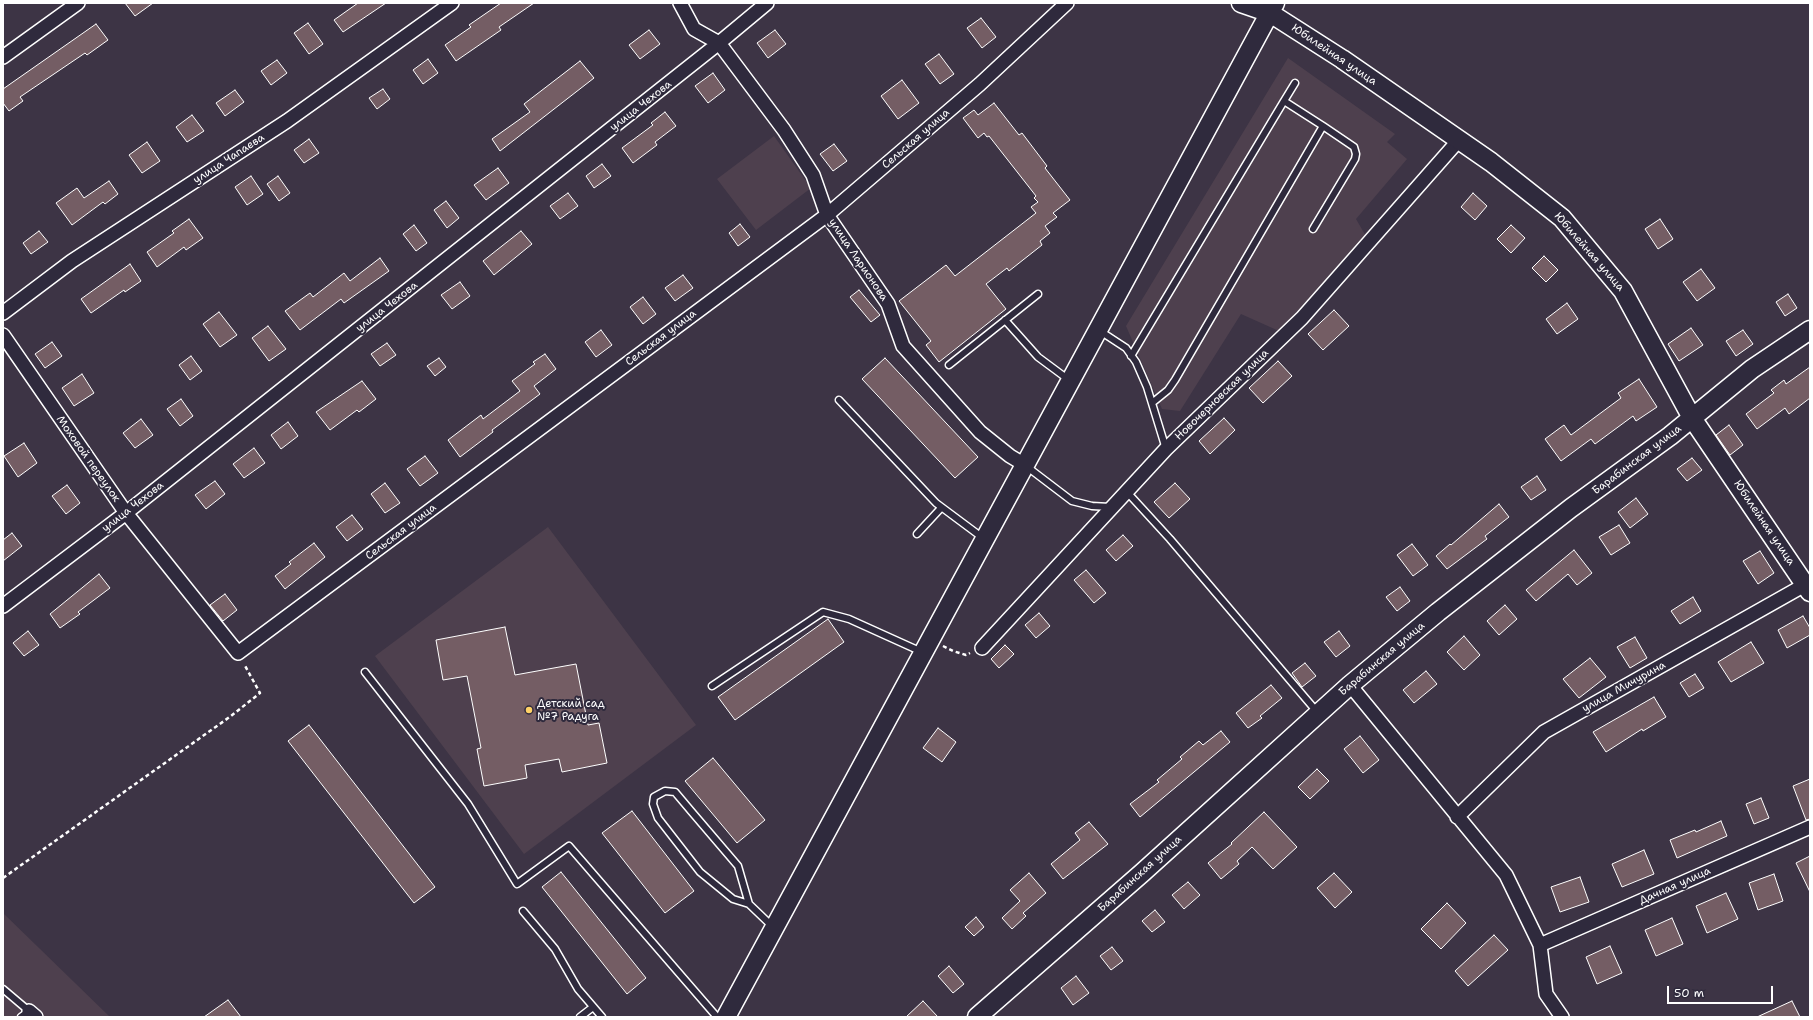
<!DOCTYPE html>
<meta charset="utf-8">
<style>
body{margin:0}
#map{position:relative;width:1813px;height:1020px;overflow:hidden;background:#3d3445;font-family:"Shantell Sans",sans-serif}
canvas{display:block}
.frame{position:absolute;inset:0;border:4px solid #fff;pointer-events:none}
.scale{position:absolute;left:1667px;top:986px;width:106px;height:18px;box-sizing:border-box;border:2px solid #fff;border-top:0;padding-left:5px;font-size:12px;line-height:14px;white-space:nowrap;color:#fff;-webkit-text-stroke:3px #2f2a3d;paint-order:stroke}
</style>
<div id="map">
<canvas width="1813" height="1020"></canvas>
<div class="frame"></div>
<div class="scale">50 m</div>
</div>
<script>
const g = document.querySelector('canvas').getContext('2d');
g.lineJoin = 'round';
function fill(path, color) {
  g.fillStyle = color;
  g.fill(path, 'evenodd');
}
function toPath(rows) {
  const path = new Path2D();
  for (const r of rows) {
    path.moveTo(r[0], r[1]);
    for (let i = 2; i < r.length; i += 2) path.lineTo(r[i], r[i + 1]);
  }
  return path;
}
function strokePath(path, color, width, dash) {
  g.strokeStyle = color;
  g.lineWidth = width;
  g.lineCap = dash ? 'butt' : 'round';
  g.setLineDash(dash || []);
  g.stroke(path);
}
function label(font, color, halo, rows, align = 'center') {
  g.font = font + ' "Shantell Sans",sans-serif';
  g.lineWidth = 4;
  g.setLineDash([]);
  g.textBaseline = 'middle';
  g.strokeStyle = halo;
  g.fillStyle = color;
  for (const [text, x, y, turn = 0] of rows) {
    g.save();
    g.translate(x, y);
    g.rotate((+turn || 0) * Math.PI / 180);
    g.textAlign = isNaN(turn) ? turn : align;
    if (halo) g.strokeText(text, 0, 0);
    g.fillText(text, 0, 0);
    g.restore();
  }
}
const built = toPath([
 [1288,58,1395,134,1387,142,1407,159,1356,219,1367,238,1279,331,1241,314,1180,411,1162,409,1126,326],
 [774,136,811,188,756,230,717,179],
 [548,527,696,725,524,854,375,656],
 [3,913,110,1017,3,1017]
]);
const building = toPath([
 [125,3,153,3,135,16,125,3],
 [358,3,386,3,343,32,334,20,358,3],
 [501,3,534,3,499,27,501,30,456,61,445,45,471,27,469,25,501,3],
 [981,18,996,37,982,48,967,28,981,18],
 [308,23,323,44,309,54,294,33,308,23],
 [96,24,108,40,87,55,85,53,20,97,23,101,9,111,3,103,3,89,96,24],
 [649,30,660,44,640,59,629,45,649,30],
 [775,30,786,44,768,58,757,43,775,30],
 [939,54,954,74,940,84,925,64,939,54],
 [428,59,438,73,423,84,413,70,428,59],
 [277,60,287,73,271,85,261,71,277,60],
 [580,61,594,78,500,151,492,139,530,112,524,104,580,61],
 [713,73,725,90,708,103,695,86,713,73],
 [902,80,919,103,898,119,881,96,902,80],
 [383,89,390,99,377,109,369,98,383,89],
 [235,90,244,102,225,116,216,103,235,90],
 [994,103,1019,135,1022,133,1047,166,1045,168,1070,200,1053,213,1057,217,1045,226,1050,233,1040,241,1042,245,1009,271,1007,268,986,284,1006,309,939,362,926,345,931,341,899,301,946,265,955,276,1036,213,1031,207,1038,202,1034,198,1036,196,989,136,987,137,984,133,978,138,963,118,974,110,978,115,994,103],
 [665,112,676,126,655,142,657,145,633,163,622,148,653,125,651,123,665,112],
 [192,115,204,131,187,142,176,127,192,115],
 [309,139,319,153,304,163,294,150,309,139],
 [147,142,160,161,142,173,129,155,147,142],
 [834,144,847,161,833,171,820,154,834,144],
 [602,164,611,176,594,188,586,176,602,164],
 [498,168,509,183,486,200,474,185,498,168],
 [251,176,263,194,247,205,235,187,251,176],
 [278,176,290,193,279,201,267,184,278,176],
 [109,181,118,194,105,204,103,202,72,225,56,203,77,188,84,198,109,181],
 [568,193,578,206,560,219,550,206,568,193],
 [1473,193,1487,206,1475,220,1461,207,1473,193],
 [446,201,459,218,447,228,434,210,446,201],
 [189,219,203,238,186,250,184,247,157,267,147,252,174,233,172,231,189,219],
 [1660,219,1673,239,1658,249,1645,229,1660,219],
 [740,224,750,237,738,246,729,233,740,224],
 [414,225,427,243,416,251,403,234,414,225],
 [1511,225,1525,238,1511,253,1497,239,1511,225],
 [39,231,48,242,31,254,23,243,39,231],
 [521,231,532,244,494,275,483,261,521,231],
 [1544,256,1558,270,1546,282,1532,268,1544,256],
 [380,258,389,271,344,303,341,299,300,330,285,311,310,293,313,297,344,273,350,281,380,258],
 [130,264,141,281,125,292,124,290,91,313,81,299,130,264],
 [1701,269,1715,288,1697,301,1683,282,1701,269],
 [683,275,693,288,675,301,665,288,683,275],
 [460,282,470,296,452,309,441,295,460,282],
 [859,290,880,315,871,322,850,297,859,290],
 [1788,294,1797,308,1785,316,1776,302,1788,294],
 [643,297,656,314,643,324,630,307,643,297],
 [1567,303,1578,319,1557,334,1546,319,1567,303],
 [1334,310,1349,326,1323,350,1308,334,1334,310],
 [219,312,237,335,220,347,203,324,219,312],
 [268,326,286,349,269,361,252,338,268,326],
 [1691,328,1703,345,1679,361,1668,344,1691,328],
 [601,330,612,345,596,357,585,342,601,330],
 [1743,330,1753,344,1736,356,1726,341,1743,330],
 [52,342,62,356,45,368,35,354,52,342],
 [387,343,396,355,380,366,371,354,387,343],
 [545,354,556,369,534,386,540,394,492,430,493,432,460,457,448,440,481,415,483,419,520,391,512,381,535,364,533,362,545,354],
 [191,356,202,371,190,380,179,365,191,356],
 [439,358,446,367,435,376,427,366,439,358],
 [885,358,978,457,955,478,862,379,885,358],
 [1278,361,1292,376,1263,403,1249,388,1278,361],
 [1810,367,1810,398,1789,414,1785,408,1757,429,1746,414,1774,393,1771,390,1784,380,1786,384,1810,367],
 [82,374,94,393,74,406,62,388,82,374],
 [1639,379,1657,407,1636,421,1633,416,1595,444,1591,439,1561,461,1545,439,1564,425,1571,435,1621,398,1618,393,1639,379],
 [362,381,376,399,359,412,357,410,330,430,316,412,362,381],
 [181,399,193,416,180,426,167,409,181,399],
 [1224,418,1235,430,1210,454,1199,441,1224,418],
 [141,419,153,435,135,448,123,433,141,419],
 [288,422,298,436,281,449,271,435,288,422],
 [1729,425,1743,445,1730,455,1716,435,1729,425],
 [24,443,37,463,18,477,4,456,24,443],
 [254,448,265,463,244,478,233,464,254,448],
 [425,456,438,473,420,486,407,469,425,456],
 [1692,458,1702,470,1687,481,1677,469,1692,458],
 [1537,476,1546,490,1531,500,1521,487,1537,476],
 [215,481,225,494,206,509,195,495,215,481],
 [385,483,400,503,385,513,371,494,385,483],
 [1175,483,1190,499,1169,518,1154,502,1175,483],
 [67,485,80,503,66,514,52,496,67,485],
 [1636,498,1648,514,1630,528,1618,512,1636,498],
 [1499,504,1509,517,1485,536,1487,539,1447,569,1436,556,1450,544,1451,545,1499,504],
 [352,515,363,529,347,541,336,527,352,515],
 [1619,525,1630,543,1611,555,1599,537,1619,525],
 [12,533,22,546,3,561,3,540,12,533],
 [1123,535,1133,546,1116,561,1106,550,1123,535],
 [314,543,325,557,285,589,275,576,291,564,289,562,314,543],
 [1412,544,1428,565,1413,576,1397,555,1412,544],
 [1574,550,1592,573,1577,585,1568,574,1536,601,1526,590,1574,550],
 [1760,551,1774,573,1758,584,1743,561,1760,551],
 [1086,570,1106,593,1094,603,1074,580,1086,570],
 [99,574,110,588,78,612,80,614,60,628,50,614,99,574],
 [1400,587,1410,601,1397,611,1386,597,1400,587],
 [225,594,237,610,223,621,210,605,225,594],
 [1693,597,1701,611,1680,624,1671,611,1693,597],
 [1505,605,1517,619,1499,635,1487,621,1505,605],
 [1039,613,1050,626,1036,638,1025,625,1039,613],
 [1803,616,1810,628,1810,635,1787,648,1778,630,1803,616],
 [828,619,844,642,735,720,718,697,828,619],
 [505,627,515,675,576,664,588,725,599,723,607,763,562,772,559,759,525,765,527,778,484,786,477,749,481,748,467,676,443,680,436,640,505,627],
 [28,631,39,645,24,656,13,643,28,631],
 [1339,631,1350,646,1336,657,1324,642,1339,631],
 [1464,636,1480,655,1464,670,1447,652,1464,636],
 [1635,637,1647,658,1630,668,1617,647,1635,637],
 [1751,642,1764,663,1731,682,1718,662,1751,642],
 [1005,645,1014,654,999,668,991,659,1005,645],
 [1590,658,1606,677,1579,698,1563,679,1590,658],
 [1305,663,1316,676,1302,687,1292,673,1305,663],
 [1426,671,1437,684,1414,703,1403,690,1426,671],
 [1695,674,1704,688,1689,697,1680,683,1695,674],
 [1271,685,1282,698,1260,716,1262,718,1248,728,1236,713,1271,685],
 [1654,697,1666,717,1643,731,1642,729,1606,752,1593,732,1654,697],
 [309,725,435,887,414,903,288,741,309,725],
 [938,728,956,742,942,762,923,748,938,728],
 [1221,731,1230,742,1140,817,1130,804,1159,782,1157,780,1182,759,1180,757,1199,741,1203,745,1221,731],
 [1360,736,1379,760,1363,773,1344,749,1360,736],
 [713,758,765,820,737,843,685,781,713,758],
 [1317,769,1329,781,1310,799,1298,787,1317,769],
 [1810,779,1810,819,1806,820,1793,786,1810,779],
 [1761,798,1769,818,1754,824,1746,804,1761,798],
 [632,811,694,891,665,913,602,833,632,811],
 [1264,812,1297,847,1273,869,1252,847,1237,861,1239,864,1221,879,1208,863,1232,844,1231,843,1264,812],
 [1721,821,1727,836,1677,858,1670,840,1695,830,1696,832,1721,821],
 [1089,822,1108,844,1063,879,1051,864,1080,840,1075,833,1089,822],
 [1644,850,1654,874,1622,887,1612,864,1644,850],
 [1810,856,1810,892,1796,863,1810,856],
 [561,872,646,978,627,994,542,887,561,872],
 [1029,873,1046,893,1023,913,1026,916,1012,929,1002,918,1020,901,1010,890,1029,873],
 [1334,873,1352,892,1335,908,1317,888,1334,873],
 [1774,874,1783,901,1758,910,1749,883,1774,874],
 [1580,877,1589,902,1560,912,1551,887,1580,877],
 [1188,882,1200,895,1184,909,1172,895,1188,882],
 [1726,893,1738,919,1707,933,1696,906,1726,893],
 [1447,903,1466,923,1441,949,1421,929,1447,903],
 [1155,910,1165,922,1152,932,1142,921,1155,910],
 [976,917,984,927,974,936,965,927,976,917],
 [1672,918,1683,944,1656,956,1645,930,1672,918],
 [1494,935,1508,950,1468,986,1455,971,1494,935],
 [1610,946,1622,973,1597,984,1586,957,1610,946],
 [1112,947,1123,961,1111,970,1100,956,1112,947],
 [949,966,964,984,953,993,938,976,949,966],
 [1076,976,1089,993,1073,1005,1061,988,1076,976],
 [228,1000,241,1017,204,1017,228,1000],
 [923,1001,938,1017,906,1017,923,1001],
 [1792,1001,1800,1017,1757,1017,1792,1001]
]);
const path = toPath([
 [943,646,953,651,966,655,970,653],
 [3,878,231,716,260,693,244,664]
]);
const lane = toPath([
 [1284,101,1295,83],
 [1313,229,1355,159,1356,154,1354,147,1323,126],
 [1005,320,1038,357,1069,380],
 [1100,331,1126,348,1136,362,1147,387,1166,449],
 [1131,356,1284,101,1323,126,1175,380,1168,390,1152,403],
 [949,365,1038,294],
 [839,400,936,503,983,538],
 [1026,466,1072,501,1092,506,1110,507],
 [1127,492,1170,539,1318,713],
 [917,534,941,508],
 [365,672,468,804,517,884,569,846,717,1017],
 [712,686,823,612,849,619,922,652],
 [749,904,738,866,691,811,675,792,665,791,654,797,653,804,658,818,700,872,733,899,749,904,773,927],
 [523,911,555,949,578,989,602,1017],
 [3,989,29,1011,21,1017],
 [580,1017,593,1007]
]);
const street = toPath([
 [680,3,694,29,719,43,784,130,813,175,827,215,888,304,903,346,980,432,1010,456,1025,465],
 [3,57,78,3],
 [3,313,72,261,287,121,452,3],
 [3,335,126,513,238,653,827,215,980,84,1067,3],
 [3,606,126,513,719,43,767,3],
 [982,648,1166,449,1302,318,1459,140],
 [1350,685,1506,875,1540,945,1546,994,1562,1017],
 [1457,817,1544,732,1810,582],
 [1540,945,1810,827],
 [29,1011,36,1017]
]);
const secondary = toPath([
 [1241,3,1270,13,1342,59,1491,162,1562,218,1623,291,1692,418,1810,592],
 [726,1017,1275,3],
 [977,1017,1142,873,1350,685,1438,612,1571,508,1670,436,1752,369,1810,330]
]);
const markers = [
 [529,710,4,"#ffd166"]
];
const streetNames = [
 ["Юбилейная улица",1334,55,34],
 ["улица Чехова",641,106,-38],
 ["Сельская улица",916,139,-41],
 ["улица Чапаева",229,159,-33],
 ["Юбилейная улица",1589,252,49],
 ["улица Ларионова",858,260,56],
 ["улица Чехова",387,307,-38],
 ["Сельская улица",661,338,-37],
 ["Новочерновская улица",1222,395,-44],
 ["Моховой переулок",88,459,55],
 ["Барабинская улица",1637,460,-37],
 ["улица Чехова",133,507,-38],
 ["Юбилейная улица",1764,523,56],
 ["Сельская улица",401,532,-37],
 ["Барабинская улица",1382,659,-40],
 ["улица Мичурина",1624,687,-29],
 ["Барабинская улица",1140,874,-42],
 ["Дачная улица",1675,886,-24]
];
const poiNames = [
 ["Детский сад",537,704],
 ["№7 Радуга",537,717]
];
fill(built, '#4e404e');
fill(building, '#745d64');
strokePath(building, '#fff', 1);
strokePath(lane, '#fff', 9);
strokePath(street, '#fff', 16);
strokePath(secondary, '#fff', 21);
strokePath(path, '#fff', 2.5, [4, 3]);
strokePath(lane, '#2f2a3d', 6);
strokePath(street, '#2f2a3d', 13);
strokePath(secondary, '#2f2a3d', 18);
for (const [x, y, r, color] of markers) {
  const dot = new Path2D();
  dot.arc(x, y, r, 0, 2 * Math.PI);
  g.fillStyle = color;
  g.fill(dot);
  strokePath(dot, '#2f2a3d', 1.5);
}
label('11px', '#fff', '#2f2a3d', streetNames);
label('11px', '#fff', '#2f2a3d', poiNames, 'left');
</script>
